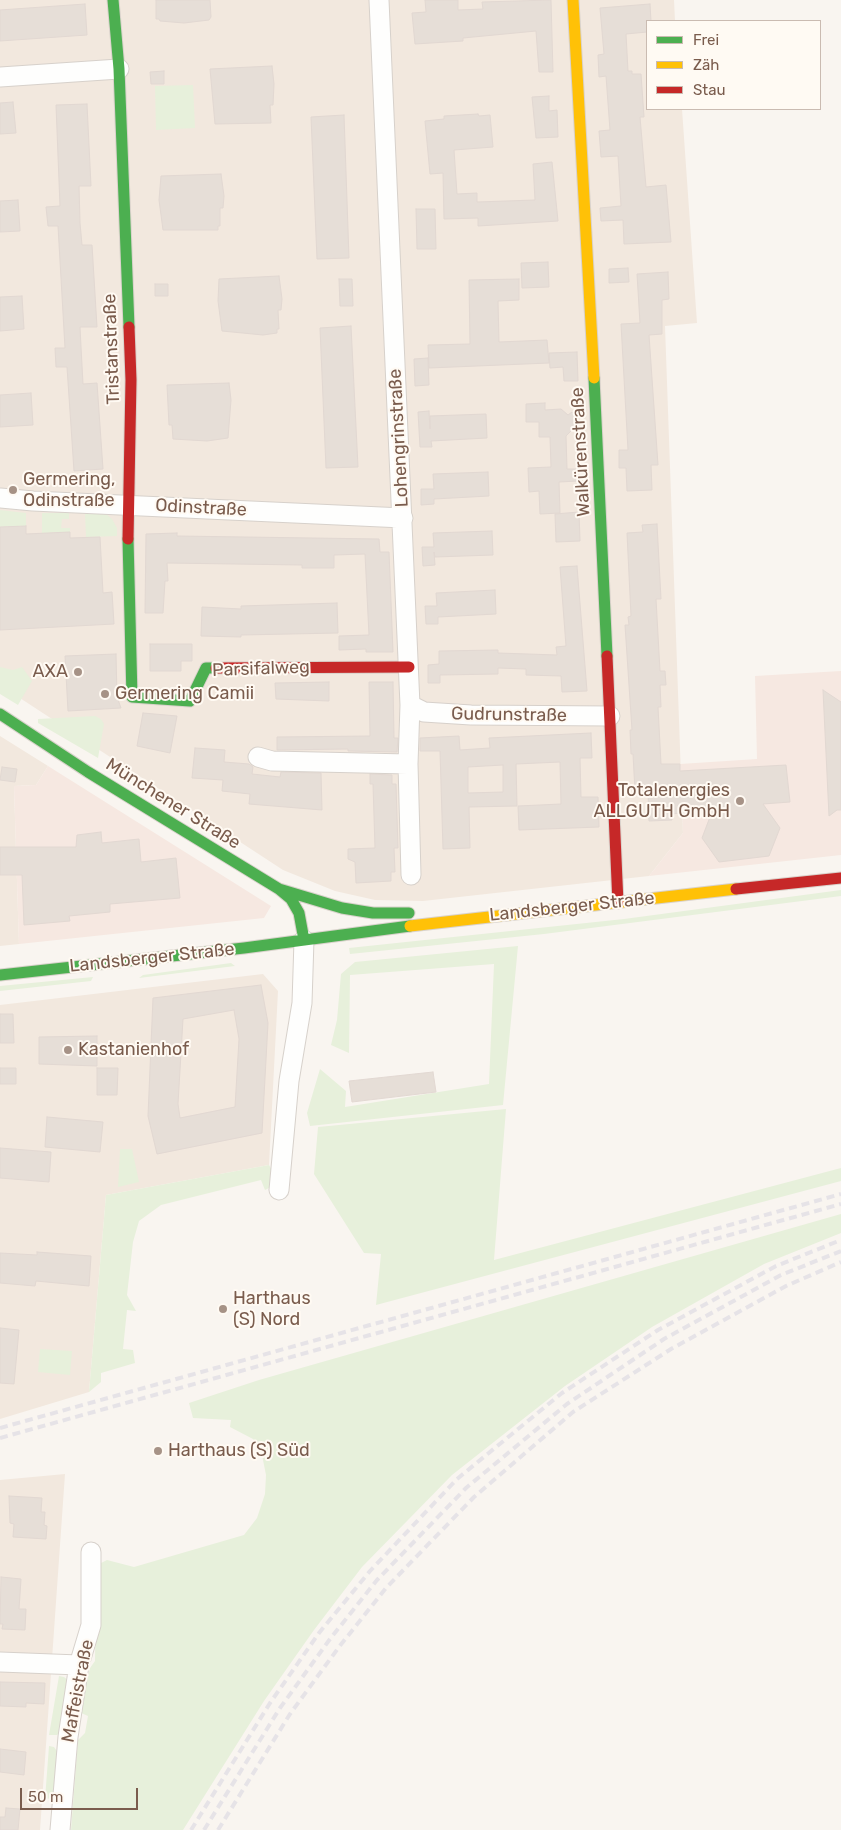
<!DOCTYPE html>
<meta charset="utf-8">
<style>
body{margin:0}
#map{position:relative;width:841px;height:1830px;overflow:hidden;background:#f9f5f0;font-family:Rubik,sans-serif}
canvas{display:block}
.legend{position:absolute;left:646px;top:20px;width:175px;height:90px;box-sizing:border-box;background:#fffaf3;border:1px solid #cabbb1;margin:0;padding:6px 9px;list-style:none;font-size:15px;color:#7a5c4d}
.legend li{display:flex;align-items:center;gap:10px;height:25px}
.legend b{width:25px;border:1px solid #cabbb1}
.scale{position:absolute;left:20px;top:1788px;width:118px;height:22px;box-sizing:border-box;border:2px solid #7a5c4d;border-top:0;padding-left:6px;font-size:15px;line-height:18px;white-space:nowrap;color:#7a5c4d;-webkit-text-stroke:4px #fffaf3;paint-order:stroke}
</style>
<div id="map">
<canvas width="841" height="1830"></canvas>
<ul class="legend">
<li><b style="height:6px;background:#4caf50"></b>Frei</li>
<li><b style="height:6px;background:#ffc107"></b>Zäh</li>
<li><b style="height:6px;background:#c62828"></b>Stau</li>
</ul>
<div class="scale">50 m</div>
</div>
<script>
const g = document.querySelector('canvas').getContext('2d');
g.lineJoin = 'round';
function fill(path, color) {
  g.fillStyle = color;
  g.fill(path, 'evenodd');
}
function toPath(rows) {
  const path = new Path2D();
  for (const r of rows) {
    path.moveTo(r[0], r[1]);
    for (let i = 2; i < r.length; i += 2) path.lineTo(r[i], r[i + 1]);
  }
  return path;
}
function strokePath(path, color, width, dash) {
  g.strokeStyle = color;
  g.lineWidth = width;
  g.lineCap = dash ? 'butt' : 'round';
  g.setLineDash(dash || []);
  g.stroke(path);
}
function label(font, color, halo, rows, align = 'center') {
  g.font = font + ' Rubik,sans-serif';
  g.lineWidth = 4;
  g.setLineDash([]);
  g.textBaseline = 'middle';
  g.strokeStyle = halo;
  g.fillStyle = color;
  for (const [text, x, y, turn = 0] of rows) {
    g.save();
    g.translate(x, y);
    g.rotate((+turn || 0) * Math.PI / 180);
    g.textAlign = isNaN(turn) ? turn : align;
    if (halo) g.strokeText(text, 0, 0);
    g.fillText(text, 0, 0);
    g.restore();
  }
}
const residential = toPath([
 [0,0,674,0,675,21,647,21,647,109,682,109,697,323,665,326,683,833,649,876,423,901,375,900,335,891,283,870,0,685],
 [0,736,48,766,36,785,14,786,19,944,0,946],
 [263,974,278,991,269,1165,106,1195,89,1392,0,1419,0,1005],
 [65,1474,40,1830,0,1830,0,1480]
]);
const commercial = toPath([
 [841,671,841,855,649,876,683,833,680,764,757,759,755,676],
 [48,766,271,906,264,918,19,944,14,786,36,785]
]);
const green = toPath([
 [193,85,195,128,156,130,155,86],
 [0,510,26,513,26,526,0,527],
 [42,513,69,513,69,519,62,519,61,528,70,528,70,532,42,533],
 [85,514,106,514,112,519,117,528,117,536,86,537],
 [0,667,13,670,22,667,32,681,18,705,0,694],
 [95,716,101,719,104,724,98,758,38,723,38,719],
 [841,890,841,896,544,934,350,954,349,948,624,919],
 [518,946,503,1105,310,1126,307,1113,320,1069,346,1091,345,1107,489,1084,494,964,350,975,349,1053,331,1045,337,1020,341,974,355,962],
 [231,963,235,966,139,978,143,975],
 [93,977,91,981,0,991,0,986],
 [506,1109,494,1260,841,1168,841,1181,376,1305,381,1254,364,1253,314,1174,318,1127],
 [120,1149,132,1149,139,1182,118,1187],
 [269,1165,274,1174,272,1186,267,1189,265,1190,261,1180,161,1205,139,1221,133,1242,127,1295,136,1311,127,1310,123,1349,133,1350,135,1363,101,1373,101,1382,89,1392,106,1195],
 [841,1214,841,1233,764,1264,652,1327,565,1386,452,1475,362,1567,314,1630,264,1701,183,1830,71,1830,78,1740,85,1733,88,1716,79,1712,90,1668,95,1661,96,1573,101,1563,107,1560,134,1567,244,1535,257,1518,265,1494,266,1475,262,1455,253,1439,230,1427,231,1420,193,1418,189,1403,259,1380],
 [40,1349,72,1351,70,1375,38,1372],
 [59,1676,64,1677,69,1681,61,1732,57,1735,49,1735],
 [49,1746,54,1747,59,1754,53,1798,45,1799]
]);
const building = toPath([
 [156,0,210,0,211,17,209,20,184,23,160,21,159,19,156,19,156,0],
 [425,0,458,0,458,10,483,9,482,2,551,0,553,72,539,72,536,31,463,38,463,41,415,44,412,13,426,12,425,0],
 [85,4,87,35,0,41,0,10,85,4],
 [650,4,651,21,647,21,647,32,626,34,628,71,632,71,632,74,641,74,644,117,640,117,646,187,666,185,671,242,624,244,623,220,601,221,600,208,621,206,618,156,601,157,599,131,610,130,606,76,599,77,598,55,604,54,600,8,650,4],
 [272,66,274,84,273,105,270,105,271,123,215,124,210,69,272,66],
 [164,71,164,84,151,84,150,72,164,71],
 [549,96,549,111,557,110,558,137,536,138,532,97,549,96],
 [13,102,16,133,0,134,0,103,13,102],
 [87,104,91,186,79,186,80,223,82,245,92,245,97,327,80,327,81,347,83,384,97,383,103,469,74,471,67,367,56,367,55,348,65,348,58,226,48,226,46,207,60,206,56,105,87,104],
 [478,114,479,116,490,115,493,147,454,150,457,194,477,193,477,202,535,200,533,164,552,162,558,221,478,226,478,218,444,219,443,173,430,174,425,121,444,119,444,116,478,114],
 [344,115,349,258,317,259,311,117,344,115],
 [221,174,224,196,223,208,220,208,220,226,218,226,218,230,163,230,159,200,161,176,221,174],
 [18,200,20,231,0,232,0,201,18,200],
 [416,209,435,209,436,249,417,249,416,209],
 [548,262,549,287,522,288,521,263,548,262],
 [628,268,629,282,609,283,609,269,628,268],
 [668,272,669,299,662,300,662,334,649,335,658,465,651,465,652,490,627,491,626,468,619,468,619,450,628,450,621,324,640,323,637,274,668,272],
 [279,276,282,299,281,310,278,310,279,329,277,329,277,333,263,335,222,331,218,301,219,279,279,276],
 [339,279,352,279,353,306,340,306,339,279],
 [519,279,519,300,498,301,499,342,547,340,549,363,429,368,428,345,470,344,469,280,519,279],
 [155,284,168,284,168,296,155,296,155,284],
 [22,296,24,329,0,331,0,297,22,296],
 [351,326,358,467,326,468,320,328,351,326],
 [577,352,578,381,564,381,563,367,550,368,549,353,577,352],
 [428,358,429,385,415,386,414,359,428,358],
 [229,383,231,400,228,438,207,441,173,439,172,425,169,425,167,385,229,383],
 [31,393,33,425,0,427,0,395,31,393],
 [545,403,545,410,561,409,568,415,572,412,581,421,566,436,567,469,578,469,578,481,559,482,560,513,540,514,539,491,529,492,528,468,551,467,550,437,539,437,539,422,526,422,526,404,545,403],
 [429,411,430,429,430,416,486,414,487,438,431,441,432,447,420,447,418,412,429,411],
 [488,472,489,496,434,499,434,504,421,505,421,489,434,489,433,474,488,472],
 [579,512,580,541,556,542,555,514,579,512],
 [657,524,661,599,656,599,660,671,665,671,666,685,660,685,661,707,658,707,661,764,680,764,680,771,786,765,790,802,763,804,780,828,769,856,719,862,702,838,713,809,672,814,672,820,649,821,648,790,635,791,633,754,631,754,630,730,632,730,625,625,629,625,628,617,631,616,627,533,643,532,642,525,657,524],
 [26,526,26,534,70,532,70,538,100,537,103,593,112,592,114,624,0,630,0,527,26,526],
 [492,531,493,555,435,557,434,552,435,565,423,566,422,547,434,547,433,533,492,531],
 [177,533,177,536,379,539,380,552,389,552,393,652,366,652,366,649,339,650,339,636,369,635,365,554,334,555,334,568,302,568,302,565,167,563,168,581,165,581,163,613,145,613,146,534,177,533],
 [577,566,587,691,562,692,561,676,526,675,526,669,498,668,498,674,440,675,440,683,428,683,428,665,439,664,439,651,498,650,498,653,557,655,556,647,566,646,560,567,577,566],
 [495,590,496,614,438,617,438,624,426,624,425,606,437,606,436,593,495,590],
 [337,603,338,633,241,635,241,637,201,636,202,607,241,609,241,606,337,603],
 [150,644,192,644,192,661,181,661,181,671,150,671,150,644],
 [116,654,117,697,121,708,68,711,65,656,116,654],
 [329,682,329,701,276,699,275,683,329,682],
 [393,682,394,738,398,738,397,752,348,751,348,749,277,750,277,737,370,736,369,682,393,682],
 [823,690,841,702,841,810,837,810,829,816,823,690],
 [143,713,177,716,170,753,137,746,143,713],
 [591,733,592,758,580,758,581,797,598,797,599,827,519,830,518,806,561,804,560,762,516,764,517,806,469,807,470,848,443,849,440,751,420,751,420,738,459,736,460,750,490,748,489,738,591,733],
 [503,765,503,792,468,793,468,767,503,765],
 [195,748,225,750,224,762,249,764,253,767,252,774,280,777,281,772,321,773,322,810,249,804,250,794,222,791,223,780,192,778,195,748],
 [2,767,17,769,15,782,0,780,2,767],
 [370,774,392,775,392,784,396,784,398,848,394,848,395,872,391,872,391,881,356,883,355,862,348,859,348,849,375,848,373,784,370,784,370,774],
 [101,832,102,843,139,839,141,862,176,858,180,898,110,904,110,912,69,916,70,921,24,925,22,875,0,875,0,847,76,847,77,835,101,832],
 [261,985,268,1023,262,1133,157,1154,148,1116,153,998,261,985],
 [234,1010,239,1039,235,1107,180,1118,178,1104,183,1019,234,1010],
 [0,1014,13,1014,14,1043,0,1043,0,1014],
 [97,1036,97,1066,39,1064,39,1037,97,1036],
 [0,1068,16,1068,16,1084,0,1084,0,1068],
 [97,1068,118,1068,117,1095,97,1095,97,1068],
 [433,1072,436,1092,352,1102,349,1081,433,1072],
 [47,1117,103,1122,100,1152,45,1147,47,1117],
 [0,1148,51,1152,49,1182,0,1178,0,1148],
 [37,1252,91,1256,89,1286,36,1281,35,1286,0,1283,0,1253,37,1255,37,1252],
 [0,1328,19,1330,14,1384,0,1383,0,1328],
 [9,1496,42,1498,41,1512,45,1512,44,1525,47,1526,46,1539,13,1537,14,1524,10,1523,9,1496],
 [1,1577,21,1579,19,1609,26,1609,25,1630,2,1629,3,1624,0,1624,1,1577],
 [0,1682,45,1683,44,1704,26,1703,26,1707,0,1706,0,1682],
 [0,1749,26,1752,24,1775,0,1772,0,1749],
 [6,1808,20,1809,18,1830,0,1830,0,1817,5,1817,6,1808]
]);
const street = toPath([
 [379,0,410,705,408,764,411,875],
 [0,77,119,69],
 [0,498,33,501,403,518],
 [410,705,424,712,471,715,610,716],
 [258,757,272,761,408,764],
 [279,1190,289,1081,302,1003,304,940],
 [0,1662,79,1665],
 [60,1830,68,1737,79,1665,91,1625,91,1552]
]);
const fast = toPath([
 [113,0,119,69,129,327],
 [594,378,607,656],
 [128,539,132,697,190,701,206,668,216,668],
 [0,714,88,772,279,889,291,899,299,913,304,940],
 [279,889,342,908,373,913,409,913],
 [0,975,244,948,410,926]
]);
const slow = toPath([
 [573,0,594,378],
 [410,926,736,889]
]);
const jam = toPath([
 [128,539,131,380,129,327],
 [607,656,618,903],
 [216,668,409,667],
 [736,889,841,878]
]);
const rail = toPath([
 [0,1428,841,1194],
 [0,1438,841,1204],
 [191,1830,270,1703,319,1633,370,1571,457,1479,562,1393,658,1330,776,1266,841,1240],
 [204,1830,280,1708,330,1639,377,1580,466,1488,567,1404,664,1339,781,1275,841,1251],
 [218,1830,290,1714,339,1647,386,1588,474,1497,573,1412,671,1349,786,1286,841,1262]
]);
const markers = [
 [13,490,5,"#a69286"],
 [78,672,5,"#a69286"],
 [105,694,5,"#a69286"],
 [740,801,5,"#a69286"],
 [68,1050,5,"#a69286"],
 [223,1309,5,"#a69286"],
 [158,1451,5,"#a69286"]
];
const streetNames = [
 ["Tristanstraße",112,349,-92],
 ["Lohengrinstraße",399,438,-93],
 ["Walkürenstraße",581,452,-93],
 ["Odinstraße",201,508,3],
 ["Parsifalweg",261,669,-2],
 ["Gudrunstraße",509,715,1],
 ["Münchener Straße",173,804,32],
 ["Landsberger Straße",572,907,-6],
 ["Landsberger Straße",152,958,-6],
 ["Maffeistraße",78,1691,-79]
];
const poiNames = [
 ["Germering,",23,480],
 ["Odinstraße",23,501],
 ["AXA",68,672,"right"],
 ["Germering Camii",115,694],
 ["Totalenergies",730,791,"right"],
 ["ALLGUTH GmbH",730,812,"right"],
 ["Kastanienhof",78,1050],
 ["Harthaus",233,1299],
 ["(S) Nord",233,1320],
 ["Harthaus (S) Süd",168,1451]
];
fill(residential, '#f2e8de');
fill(commercial, '#f6e8e1');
fill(green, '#e7f0db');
fill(building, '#e6ded7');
strokePath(building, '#e2d8d2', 1);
strokePath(street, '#d7d1cb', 21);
strokePath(fast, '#d9d2cb', 13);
strokePath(slow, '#d9d2cb', 13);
strokePath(jam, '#d9d2cb', 13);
strokePath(street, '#fefefd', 19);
strokePath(fast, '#4caf50', 11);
strokePath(slow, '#ffc107', 11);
strokePath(jam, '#c62828', 11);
strokePath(rail, '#e6e3e7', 4, [8, 5]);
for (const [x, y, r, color] of markers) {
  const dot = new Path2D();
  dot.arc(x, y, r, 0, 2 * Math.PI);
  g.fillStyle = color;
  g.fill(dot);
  strokePath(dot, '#fffaf3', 2);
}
label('18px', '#7a5c4d', '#fffaf3', streetNames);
label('18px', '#7a5c4d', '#fffaf3', poiNames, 'left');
</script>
